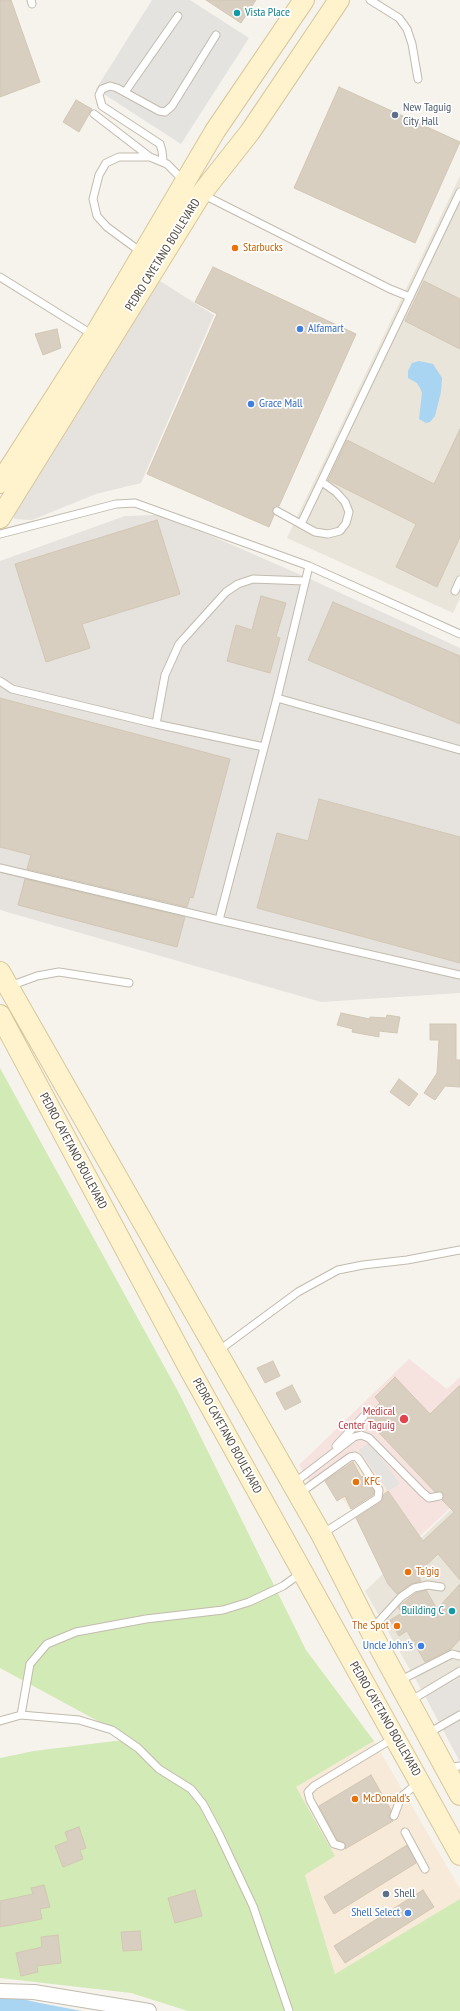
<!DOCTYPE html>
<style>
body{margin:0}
canvas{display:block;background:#f6f3ec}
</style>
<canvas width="460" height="2011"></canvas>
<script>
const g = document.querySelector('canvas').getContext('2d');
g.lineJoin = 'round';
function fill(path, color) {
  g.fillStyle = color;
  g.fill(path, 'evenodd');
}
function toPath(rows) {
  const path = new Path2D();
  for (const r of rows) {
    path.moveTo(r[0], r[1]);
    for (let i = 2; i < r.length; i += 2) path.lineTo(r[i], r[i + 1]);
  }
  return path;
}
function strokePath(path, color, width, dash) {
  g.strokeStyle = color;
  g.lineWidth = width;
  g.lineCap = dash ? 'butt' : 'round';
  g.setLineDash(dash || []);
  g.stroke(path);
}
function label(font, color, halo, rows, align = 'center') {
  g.font = font + ' "PT Sans Narrow",sans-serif';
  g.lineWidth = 3.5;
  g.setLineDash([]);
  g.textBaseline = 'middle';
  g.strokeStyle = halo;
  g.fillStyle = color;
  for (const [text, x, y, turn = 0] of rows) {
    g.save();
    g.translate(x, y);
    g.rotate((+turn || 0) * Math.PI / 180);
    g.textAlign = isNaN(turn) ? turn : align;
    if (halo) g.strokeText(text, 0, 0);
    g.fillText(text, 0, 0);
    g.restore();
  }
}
const residential = toPath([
 [460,176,460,598,453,613,287,538],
 [460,1501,460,1678,425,1696,365,1591]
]);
const commercial = toPath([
 [357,1448,388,1491,355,1516,324,1473],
 [374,1741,460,1889,460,1899,335,1974,305,1874,335,1856,296,1787]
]);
const industrial = toPath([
 [160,281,214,315,141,483,96,494,32,520,14,519,13,511,114,349],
 [157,515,214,537,308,578,460,648,460,993,321,1002,0,910,0,561,125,516],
 [460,1678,460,1762,425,1696]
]);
const medical = toPath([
 [409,1359,447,1389,460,1377,460,1499,420,1536,357,1449,310,1483,299,1465]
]);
const green = toPath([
 [0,1068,180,1395,306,1650,374,1741,296,1787,335,1856,305,1875,335,1974,460,1899,460,2011,188,2011,131,1993,0,1978,0,1758,34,1751,131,1739,0,1668]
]);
const parking = toPath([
 [152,0,190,0,249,38,181,144,96,89],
 [370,1442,400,1484,388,1491,359,1450]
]);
const water = toPath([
 [419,361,433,364,442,378,441,392,435,416,430,422,426,423,419,419,422,393,420,388,417,383,408,378,408,371,412,363],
 [9,1996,40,2003,82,2011,0,2011,0,1997]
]);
const building = toPath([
 [0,0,11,0,40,82,0,97,0,0],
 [206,0,256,0,241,23,206,0],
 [339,87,460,142,415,243,294,188,339,87],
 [76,100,92,109,79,132,63,122,76,100],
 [213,267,356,334,279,506,272,509,274,515,269,527,147,474,217,314,195,302,213,267],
 [424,281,460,299,460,349,405,321,424,281],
 [57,329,61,348,43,355,35,334,57,329],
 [460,429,460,537,437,587,396,567,416,524,328,480,347,440,434,484,460,429],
 [157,520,180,594,82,624,90,648,46,662,15,564,157,520],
 [261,596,286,603,276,637,280,638,270,673,227,661,236,625,252,630,261,596],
 [333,602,460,656,460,724,308,660,333,602],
 [0,698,230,759,193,898,190,897,187,907,27,869,31,855,0,847,0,698],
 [319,799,460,837,460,963,257,908,277,833,308,841,319,799],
 [25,879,185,917,177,947,18,905,25,879],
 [341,1013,370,1019,370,1017,386,1018,387,1015,400,1017,397,1033,379,1031,379,1037,352,1032,353,1029,337,1025,341,1013],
 [430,1024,456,1024,456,1060,460,1060,460,1087,445,1086,435,1100,424,1093,437,1073,439,1040,430,1040,430,1024],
 [399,1079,418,1094,409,1106,390,1092,399,1079],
 [273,1361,280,1376,265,1383,257,1368,273,1361],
 [395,1377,430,1414,460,1385,460,1580,438,1554,417,1574,421,1581,411,1584,397,1594,388,1584,356,1518,381,1502,383,1495,388,1491,423,1541,454,1512,442,1500,444,1495,442,1492,435,1492,367,1420,369,1414,380,1403,375,1397,395,1377],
 [292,1385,301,1402,285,1410,276,1393,292,1385],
 [353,1462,361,1477,364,1476,374,1491,373,1495,351,1509,345,1496,337,1501,325,1481,353,1462],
 [460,1584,460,1639,451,1649,425,1662,407,1631,399,1636,390,1620,402,1613,398,1607,416,1593,426,1590,437,1609,460,1584],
 [371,1775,391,1810,389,1817,393,1821,345,1849,345,1843,337,1840,319,1806,371,1775],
 [79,1827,86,1848,80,1850,83,1859,63,1867,55,1846,68,1841,65,1832,79,1827],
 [407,1845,416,1863,334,1914,324,1897,407,1845],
 [44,1885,50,1907,40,1909,42,1919,0,1927,0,1901,33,1894,31,1888,44,1885],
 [195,1890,202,1916,175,1923,168,1898,195,1890],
 [423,1890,434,1907,345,1963,334,1946,423,1890],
 [140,1931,142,1950,123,1951,121,1932,140,1931],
 [58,1935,61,1963,37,1966,38,1972,21,1976,16,1953,42,1947,41,1937,58,1935]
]);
const service = toPath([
 [31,0,32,4],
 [370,0,399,18,407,29,412,44,418,79],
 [125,92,178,16],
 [94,114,150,157],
 [163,161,162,151,160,144,102,106,99,95,102,89,110,86,117,88,159,111,165,112,172,106,216,35],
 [202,194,390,289,410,297],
 [141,252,107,227,97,216,93,199,99,175,106,163,119,157,150,157,167,164,184,181],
 [0,277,93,335],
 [277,511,315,532,328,534,340,531,346,523,349,512,345,502,336,492,322,482],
 [301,524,460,192],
 [0,534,116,504,135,503,309,566,460,634],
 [455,591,460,580],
 [0,681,12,689,156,724,264,747],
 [277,698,460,750],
 [156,724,165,675,179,644,226,592,238,584,253,579,305,581],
 [0,868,219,920,277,698,309,566],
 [219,920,460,975],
 [10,986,37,976,59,972,129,983],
 [218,1351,298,1292,338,1270,363,1265,407,1260,460,1250],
 [336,1446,364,1416],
 [294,1483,354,1437,361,1435,369,1438,422,1492,429,1498,439,1496],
 [300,1493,350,1457,355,1456,358,1458,379,1490,378,1498,322,1534],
 [371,1630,401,1597,414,1588,428,1585,441,1587],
 [399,1681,452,1654,460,1656],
 [410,1701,460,1671],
 [21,1715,79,1720,112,1730,138,1748,159,1769,191,1789,203,1804,219,1834,253,1906,289,2011],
 [0,1721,21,1715,30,1664,47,1644,76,1632,146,1619,223,1610,249,1602,283,1586,301,1573],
 [427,1734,460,1715],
 [446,1768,460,1766],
 [394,1816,401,1797,419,1782],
 [405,1832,425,1869],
 [341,1846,334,1844,310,1800,308,1792,314,1786,394,1738]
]);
const minor = toPath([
 [0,1991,34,1992,149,2011]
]);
const secondary = toPath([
 [0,483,94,336,215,131,304,0],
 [0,518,201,194,250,132,339,0],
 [0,972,321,1534,370,1630,460,1795],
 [0,1015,190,1370,460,1855]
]);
const markers = [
 [237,13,4,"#0f9aa8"],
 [395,115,4,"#5c6f8a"],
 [235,248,4,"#e8710a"],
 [300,329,4,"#3f7fe0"],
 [251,404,4,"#3f7fe0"],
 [404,1419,5,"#e0444e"],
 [356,1482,4,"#e8710a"],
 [408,1572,4,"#e8710a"],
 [452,1611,4,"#0f9aa8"],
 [397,1626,4,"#e8710a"],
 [421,1646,4,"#3f7fe0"],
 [355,1799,4,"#e8710a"],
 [386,1894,4,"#5c6f8a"],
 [408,1913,4,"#3f7fe0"]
];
const cultureNames = [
 ["Vista Place",245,13],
 ["Building C",444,1611,"right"]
];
const serviceNames = [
 ["New Taguig",403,108],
 ["City Hall",403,122],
 ["Shell",394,1894]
];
const foodNames = [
 ["Starbucks",243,248],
 ["KFC",364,1482],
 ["Ta'gig",416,1572],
 ["The Spot",389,1626,"right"],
 ["McDonald's",363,1799]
];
const streetNames = [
 ["PEDRO CAYETANO BOULEVARD",163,255,-58],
 ["PEDRO CAYETANO BOULEVARD",73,1151,62],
 ["PEDRO CAYETANO BOULEVARD",227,1436,61],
 ["PEDRO CAYETANO BOULEVARD",385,1719,60]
];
const shopNames = [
 ["Alfamart",308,329],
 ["Grace Mall",259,404],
 ["Uncle John's",413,1646,"right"],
 ["Shell Select",400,1913,"right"]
];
const healthNames = [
 ["Medical",395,1412],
 ["Center Taguig",395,1426]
];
fill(residential, '#eae5da');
fill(commercial, '#f7ead8');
fill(industrial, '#e6e2dd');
fill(medical, '#f6e3e0');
fill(green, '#d2eab5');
fill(parking, '#e5e3e0');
fill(water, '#a9d4f2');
fill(building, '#d8cfc1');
strokePath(building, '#d3c7b4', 1);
strokePath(service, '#c2bbae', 9);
strokePath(minor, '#c2bbae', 16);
strokePath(secondary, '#d6c79b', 22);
strokePath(service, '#fff', 7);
strokePath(minor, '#fff', 14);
strokePath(secondary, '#fff3cd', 20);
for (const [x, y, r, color] of markers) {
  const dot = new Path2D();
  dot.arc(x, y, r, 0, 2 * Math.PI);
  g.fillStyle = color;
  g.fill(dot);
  strokePath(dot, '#fff', 1.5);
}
label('12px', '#0d838f', '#fff', cultureNames, 'left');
label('12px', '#4e5e75', '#fff', serviceNames, 'left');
label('12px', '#c56008', '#fff', foodNames, 'left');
label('12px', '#4b4439', '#fff', streetNames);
label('12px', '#366cbe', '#fff', shopNames, 'left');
label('12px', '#be3a42', '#fff', healthNames, 'right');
</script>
